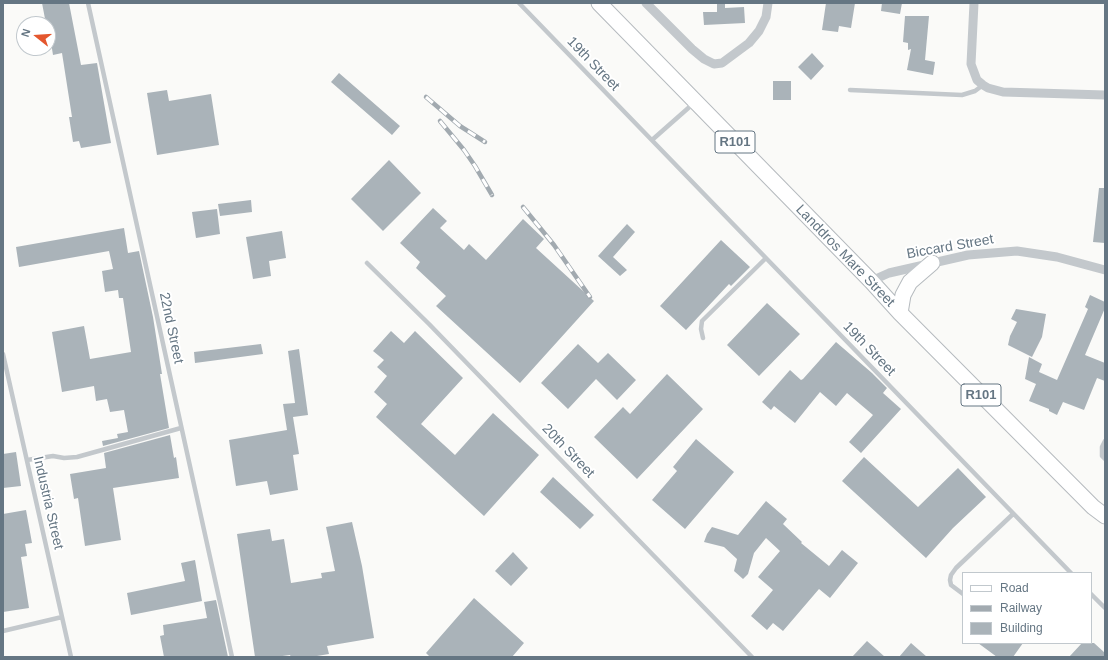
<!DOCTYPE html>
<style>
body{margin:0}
#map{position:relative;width:1108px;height:660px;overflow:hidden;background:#fafaf8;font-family:Arial,sans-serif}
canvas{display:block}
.frame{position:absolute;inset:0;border:4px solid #657683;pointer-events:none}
.legend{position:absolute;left:962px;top:572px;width:130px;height:72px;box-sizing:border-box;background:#fff;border:1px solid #c1c8cd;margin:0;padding:5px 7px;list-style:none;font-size:12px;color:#657683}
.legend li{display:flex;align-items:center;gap:8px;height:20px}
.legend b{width:20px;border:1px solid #c1c8cd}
.north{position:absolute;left:16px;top:16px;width:40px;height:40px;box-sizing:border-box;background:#fff;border:1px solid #c1c8cd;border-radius:50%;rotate:287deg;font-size:11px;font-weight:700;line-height:16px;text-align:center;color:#657683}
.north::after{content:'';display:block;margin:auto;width:14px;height:18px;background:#e4572e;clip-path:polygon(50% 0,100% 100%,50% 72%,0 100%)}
</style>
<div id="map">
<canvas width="1108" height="660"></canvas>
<div class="frame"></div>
<ul class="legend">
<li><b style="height:5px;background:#fff"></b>Road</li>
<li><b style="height:5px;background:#a2aab0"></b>Railway</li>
<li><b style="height:11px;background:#aab3b9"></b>Building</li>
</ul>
<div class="north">N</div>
</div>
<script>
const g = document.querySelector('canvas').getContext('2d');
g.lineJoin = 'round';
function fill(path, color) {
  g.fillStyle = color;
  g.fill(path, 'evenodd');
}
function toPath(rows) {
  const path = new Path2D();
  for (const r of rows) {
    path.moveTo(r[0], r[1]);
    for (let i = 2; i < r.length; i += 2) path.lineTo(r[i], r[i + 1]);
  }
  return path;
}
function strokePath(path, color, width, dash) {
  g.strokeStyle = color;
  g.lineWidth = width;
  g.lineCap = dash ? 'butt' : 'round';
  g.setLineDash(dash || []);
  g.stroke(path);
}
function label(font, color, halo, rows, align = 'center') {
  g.font = font + ' Arial,sans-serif';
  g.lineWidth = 4;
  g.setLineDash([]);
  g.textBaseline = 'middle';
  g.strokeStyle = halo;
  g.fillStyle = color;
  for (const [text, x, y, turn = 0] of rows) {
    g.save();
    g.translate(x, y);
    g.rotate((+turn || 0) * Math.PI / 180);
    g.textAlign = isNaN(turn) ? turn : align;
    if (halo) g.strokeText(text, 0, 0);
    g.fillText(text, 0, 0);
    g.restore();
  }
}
const building = toPath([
 [42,3,69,3,81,65,97,63,111,143,81,148,79,141,73,142,69,117,72,117,62,53,53,55,48,24,46,24],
 [717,3,725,3,725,8,744,7,745,23,704,25,703,12,717,12],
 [826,3,855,3,851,28,839,26,838,32,822,30],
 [882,3,902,3,900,14,881,11],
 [905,16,929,16,925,60,935,62,933,75,907,70,911,49,908,50,908,43,903,42],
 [812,53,824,66,811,80,798,67],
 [339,73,400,126,392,135,331,82],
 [773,81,791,81,791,100,773,100],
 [167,90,169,101,211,94,219,145,157,155,147,93],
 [389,160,421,193,383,231,351,199],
 [1099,188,1105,188,1105,243,1093,242],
 [251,200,252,212,220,216,218,204],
 [433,208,447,221,440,228,464,250,469,244,486,260,523,219,544,239,536,248,594,301,520,383,436,306,446,296,416,268,420,262,400,243],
 [217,209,220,234,196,238,192,212],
 [627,224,635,232,613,257,627,270,620,276,598,256],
 [124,228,128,253,139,251,153,317,162,374,160,374,169,428,103,446,102,441,118,438,117,434,128,432,124,410,110,412,107,399,96,401,94,386,62,392,52,332,84,326,90,359,131,352,123,298,119,298,118,290,105,292,102,271,113,269,109,251,19,267,16,247],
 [282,231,286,258,269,261,271,276,253,279,246,237],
 [721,240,750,267,731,286,729,284,686,330,660,306],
 [1090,295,1105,302,1105,308,1085,355,1105,363,1105,381,1097,378,1084,410,1063,402,1057,415,1049,411,1049,409,1029,401,1036,384,1025,379,1029,357,1042,364,1039,372,1057,380,1088,309,1085,307],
 [767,303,800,334,759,376,727,345],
 [1016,309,1046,314,1042,337,1032,357,1008,345,1010,336,1017,322,1011,319],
 [391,331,404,343,415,331,463,378,421,424,455,455,493,413,539,455,484,516,376,417,387,404,374,392,387,376,377,367,384,360,373,351],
 [836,342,872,373,887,388,883,393,901,409,861,453,849,442,873,415,847,393,836,406,820,392,795,423,774,406,771,410,762,402,790,370,801,380,803,379],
 [261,344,263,354,195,363,194,352],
 [578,344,598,363,608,353,636,380,617,400,596,379,568,409,541,383],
 [299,349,308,415,293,417,299,454,293,455,298,490,270,495,267,481,236,486,229,440,287,430,283,404,295,403,288,351],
 [667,374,703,409,637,479,594,437,623,407,630,414],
 [170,435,174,458,176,457,179,478,113,488,121,540,85,546,78,498,74,499,70,474,106,468,104,453],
 [696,439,734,472,685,529,652,500,677,471,673,467],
 [16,452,21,486,3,488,3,454],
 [864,457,918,507,958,468,986,497,953,528,926,558,842,481],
 [553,477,594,515,580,529,540,492],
 [766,501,787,519,783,524,802,542,801,543,829,566,842,550,858,563,830,598,819,589,783,631,773,623,767,630,751,616,773,590,758,577,780,551,766,538,754,553,748,574,743,579,734,571,737,559,724,547,704,542,707,534,712,527,738,535],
 [26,510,32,543,25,544,27,556,21,557,29,608,3,612,3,514],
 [352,522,362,566,374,638,327,646,329,654,311,657,291,657,290,655,275,657,255,657,237,534,270,529,272,541,284,539,291,583,322,578,321,573,335,571,326,527],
 [513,552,528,568,511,586,495,571],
 [195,560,202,601,131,615,127,593,185,581,181,563],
 [474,598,524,643,512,657,430,657,426,653],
 [216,600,228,657,164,657,160,636,164,635,163,625,207,618,204,602],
 [867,641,885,657,852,657],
 [911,643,927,657,899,657],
 [978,643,1023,643,1013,657,997,657],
 [1082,643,1094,643,1105,653,1105,657,1069,657]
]);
const service = toPath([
 [88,3,232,657],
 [519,3,1071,573],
 [850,90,962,95,975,91,983,85],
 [652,140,694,103],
 [367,263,429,324,752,657],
 [703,338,701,329,702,321,766,258],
 [3,354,71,657],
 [1105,441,1102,447,1102,456,1105,459],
 [27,460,53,456,64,458,77,457,181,428],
 [963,594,951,585,950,580,951,575,956,568,1013,514],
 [1091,594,1105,608],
 [3,631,62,617]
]);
const minor = toPath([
 [646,3,692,49,704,59,714,64,722,63,749,43,759,31,766,17,768,3],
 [974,3,971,64,977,80,983,85,988,88,1003,92,1105,95],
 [871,281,889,273,968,255,1017,251,1057,257,1105,270]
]);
const primary = toPath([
 [599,3,871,281,900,313,1093,507,1105,516],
 [900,313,903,295,910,282,932,263]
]);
const rail = toPath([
 [426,97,460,126,485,142],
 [440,121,464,150,475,166,492,195],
 [523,207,554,245,590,297]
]);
const shields = [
 [735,142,40],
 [981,395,40]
];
const shieldNames = [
 ["R101",735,142],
 ["R101",981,395]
];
const streetNames = [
 ["19th Street",593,64,46],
 ["Biccard Street",950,247,-10],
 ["Landdros Mare Street",845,256,46],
 ["22nd Street",171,328,78],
 ["19th Street",869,349,46],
 ["20th Street",568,451,46],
 ["Industria Street",48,503,77]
];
fill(building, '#aab3b9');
strokePath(primary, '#b5babe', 17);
strokePath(service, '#c3c8cc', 4.5);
strokePath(minor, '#c3c8cc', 9);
strokePath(primary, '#fff', 15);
strokePath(rail, '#a2aab0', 4.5);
strokePath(rail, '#fff', 3, [9]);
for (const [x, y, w] of shields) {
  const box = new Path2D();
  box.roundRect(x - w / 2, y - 11, w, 22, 3);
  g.fillStyle = '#fff';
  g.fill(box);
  strokePath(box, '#657683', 1);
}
label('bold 13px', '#657683', null, shieldNames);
label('14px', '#657683', '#fff', streetNames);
</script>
